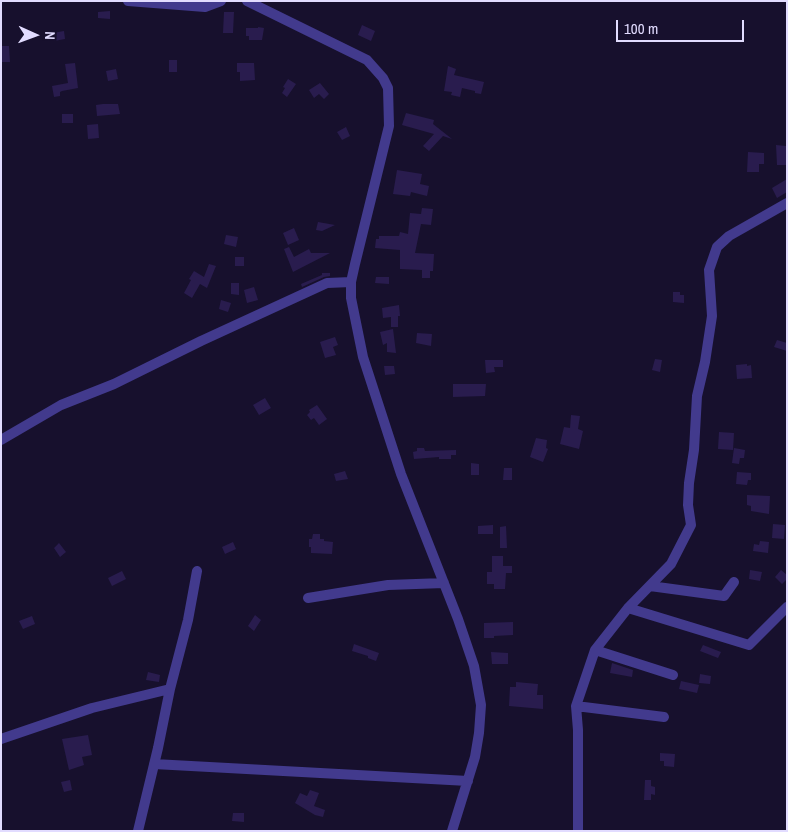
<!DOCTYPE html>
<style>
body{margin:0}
#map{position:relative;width:788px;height:832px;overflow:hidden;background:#17102d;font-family:"Archivo Narrow",sans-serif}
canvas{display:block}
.frame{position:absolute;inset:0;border:2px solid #e2dcff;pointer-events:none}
.north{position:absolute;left:10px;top:10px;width:50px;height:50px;-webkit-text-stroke:4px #17102d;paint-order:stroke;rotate:92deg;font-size:14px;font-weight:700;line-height:20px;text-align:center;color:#e2dcff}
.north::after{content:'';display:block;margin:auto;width:18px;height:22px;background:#e2dcff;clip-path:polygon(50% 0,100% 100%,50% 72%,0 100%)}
.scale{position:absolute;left:616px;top:20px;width:128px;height:22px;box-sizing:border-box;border:2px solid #e2dcff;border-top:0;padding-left:6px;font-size:15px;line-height:18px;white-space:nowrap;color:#e2dcff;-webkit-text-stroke:4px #17102d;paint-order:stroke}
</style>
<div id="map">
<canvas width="788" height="832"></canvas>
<div class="frame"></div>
<div class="north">N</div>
<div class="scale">100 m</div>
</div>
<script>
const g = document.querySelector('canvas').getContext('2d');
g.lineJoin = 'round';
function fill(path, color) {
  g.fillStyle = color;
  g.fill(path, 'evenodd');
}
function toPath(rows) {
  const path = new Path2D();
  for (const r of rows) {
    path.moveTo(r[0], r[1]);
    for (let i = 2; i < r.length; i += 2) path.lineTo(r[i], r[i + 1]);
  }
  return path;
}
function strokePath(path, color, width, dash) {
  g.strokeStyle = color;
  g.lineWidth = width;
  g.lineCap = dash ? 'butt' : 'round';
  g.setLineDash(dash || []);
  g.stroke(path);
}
const building = toPath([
 [110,11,110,19,98,18,98,12],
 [224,12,234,12,233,33,223,33],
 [362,25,375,31,371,41,358,35],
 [258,27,264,28,262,40,249,40,249,36,246,36,246,28,258,28],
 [64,31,65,39,54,41,53,33],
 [1,46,9,46,10,62,1,62],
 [169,60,177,60,177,72,169,72],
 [75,63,78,88,62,91,60,92,60,96,54,97,52,86,68,83,65,64],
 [237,63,254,63,255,80,240,81,240,72,237,72],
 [448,66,456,69,454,75,484,82,481,94,475,93,475,91,462,88,460,97,451,95,452,92,444,91],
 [116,69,118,79,108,81,106,71],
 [288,79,296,84,287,97,282,93,285,88,283,87],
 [320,83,329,94,324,99,319,94,314,98,309,90],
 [103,104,118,104,120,114,97,116,96,105],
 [406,113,434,120,433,124,452,139,443,136,429,151,423,146,434,134,402,125],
 [62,114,73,114,73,123,62,123],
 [98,124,99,138,88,139,87,125],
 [346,127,350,136,342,140,337,132],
 [776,145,786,146,787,165,777,165],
 [748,152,764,153,764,164,759,164,759,172,747,172],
 [397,170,422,174,420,184,429,186,427,196,411,192,410,196,393,194],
 [787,179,787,192,777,198,772,188],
 [422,208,433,209,431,225,421,224,415,253,434,254,433,271,430,271,430,278,422,278,422,270,400,269,400,250,375,248,376,239,379,239,379,236,399,236,400,232,408,234,410,213,421,214],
 [318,222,335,225,322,231,316,230],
 [294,228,299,240,288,245,283,233],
 [226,235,238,237,236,247,224,244],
 [289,247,294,257,309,249,311,253,330,253,293,272,284,249],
 [235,257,244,257,244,266,235,266],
 [209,264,216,266,207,288,200,284,192,298,184,293,191,280,189,279,194,271,204,277],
 [322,273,330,273,330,276,324,277,302,287,301,284,322,275],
 [376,277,389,277,389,284,375,283],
 [231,283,239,283,239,295,231,294],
 [254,287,258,300,247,303,244,290],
 [673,292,680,292,680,295,684,295,684,303,673,302],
 [221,300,231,303,228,312,219,309],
 [399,305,400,316,398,316,398,327,391,327,391,317,383,318,382,308],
 [393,329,396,353,387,352,387,343,383,345,380,332],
 [417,333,432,334,431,346,416,343],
 [335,337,338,345,333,347,336,355,325,358,320,342],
 [777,340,787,343,787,351,774,347],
 [655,359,662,360,660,372,652,370],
 [485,360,503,360,503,367,494,367,495,372,486,373],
 [747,364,747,366,751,365,752,378,737,379,736,365],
 [384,366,394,366,395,374,385,375],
 [453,384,486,384,485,396,453,397],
 [265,398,271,408,259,415,253,405],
 [317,405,327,419,319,425,314,418,311,420,307,415,310,412,309,410],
 [571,415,580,416,578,429,583,431,579,449,560,444,564,427,570,428],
 [719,432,734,433,733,450,718,449],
 [536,438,547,440,546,448,548,449,543,462,530,457],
 [417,448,424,448,425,451,456,450,456,455,451,455,451,459,439,459,439,457,414,459,413,452,417,451],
 [734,448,745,450,744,458,740,458,739,464,732,463],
 [471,463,479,464,479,475,471,475],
 [504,468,512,468,512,480,503,480],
 [345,471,348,479,336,481,334,474],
 [737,472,751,473,751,480,748,480,747,485,736,484],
 [747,495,770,496,769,514,751,511,751,506,747,505],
 [773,524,785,525,784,539,772,538],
 [493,525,493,534,478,534,478,526],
 [506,526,507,548,500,548,500,527],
 [313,534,320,534,320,539,324,539,324,541,333,542,332,554,311,553,311,547,309,547,309,539,312,539],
 [760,541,769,542,768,553,753,551,754,544,759,545],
 [233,542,236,549,225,554,222,547],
 [59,543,66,552,60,557,54,548],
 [492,556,503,556,503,566,512,566,512,573,506,573,505,589,494,589,494,584,487,584,487,572,492,572],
 [750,570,762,572,760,581,749,579],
 [781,570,787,575,787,579,782,584,775,577],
 [122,571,126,579,112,586,108,578],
 [255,615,261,620,254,631,248,626],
 [32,616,35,624,23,629,19,621],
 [513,622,513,635,494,636,494,638,484,638,484,623],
 [354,644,379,653,376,661,368,658,368,656,352,651],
 [703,645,721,652,718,658,700,651],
 [491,652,508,653,508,664,492,664],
 [612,663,633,670,632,677,610,673],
 [148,672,160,675,159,682,146,680],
 [700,674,711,676,710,684,699,683],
 [681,681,699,685,697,693,679,689],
 [516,682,538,684,537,695,543,695,543,709,509,706,510,687,516,687],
 [88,735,92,755,82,757,84,765,69,770,62,739],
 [660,753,675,754,674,767,664,766,664,761,660,761],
 [70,780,72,790,64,792,61,782],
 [645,780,651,780,651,786,655,787,655,795,651,794,651,800,644,800],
 [310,790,319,793,314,806,325,810,323,817,315,815,295,803,300,793,307,796],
 [233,813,244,813,244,822,232,821]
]);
const minor = toPath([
 [128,1,205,7,221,1],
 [247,1,367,60,383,78,388,88,389,126,355,264,351,282,351,298,363,357,401,474,458,619,474,666,481,705,479,733,475,757,452,831],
 [1,440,61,405,114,384,201,341,327,283,351,282],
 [650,586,724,596,734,582],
 [308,598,388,585,444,583],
 [628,608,749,645,787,607],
 [595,650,673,675],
 [576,706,664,717],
 [1,739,92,708,170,689],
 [154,764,468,781],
 [138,831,158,748,170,689,188,620,197,571],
 [578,831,578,730,576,706,595,650,628,608,671,564,691,525,688,505,689,483,694,450,697,396,705,362,712,316,709,270,717,247,729,236,787,203]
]);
fill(building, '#291c4e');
strokePath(minor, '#423a8d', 10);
</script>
